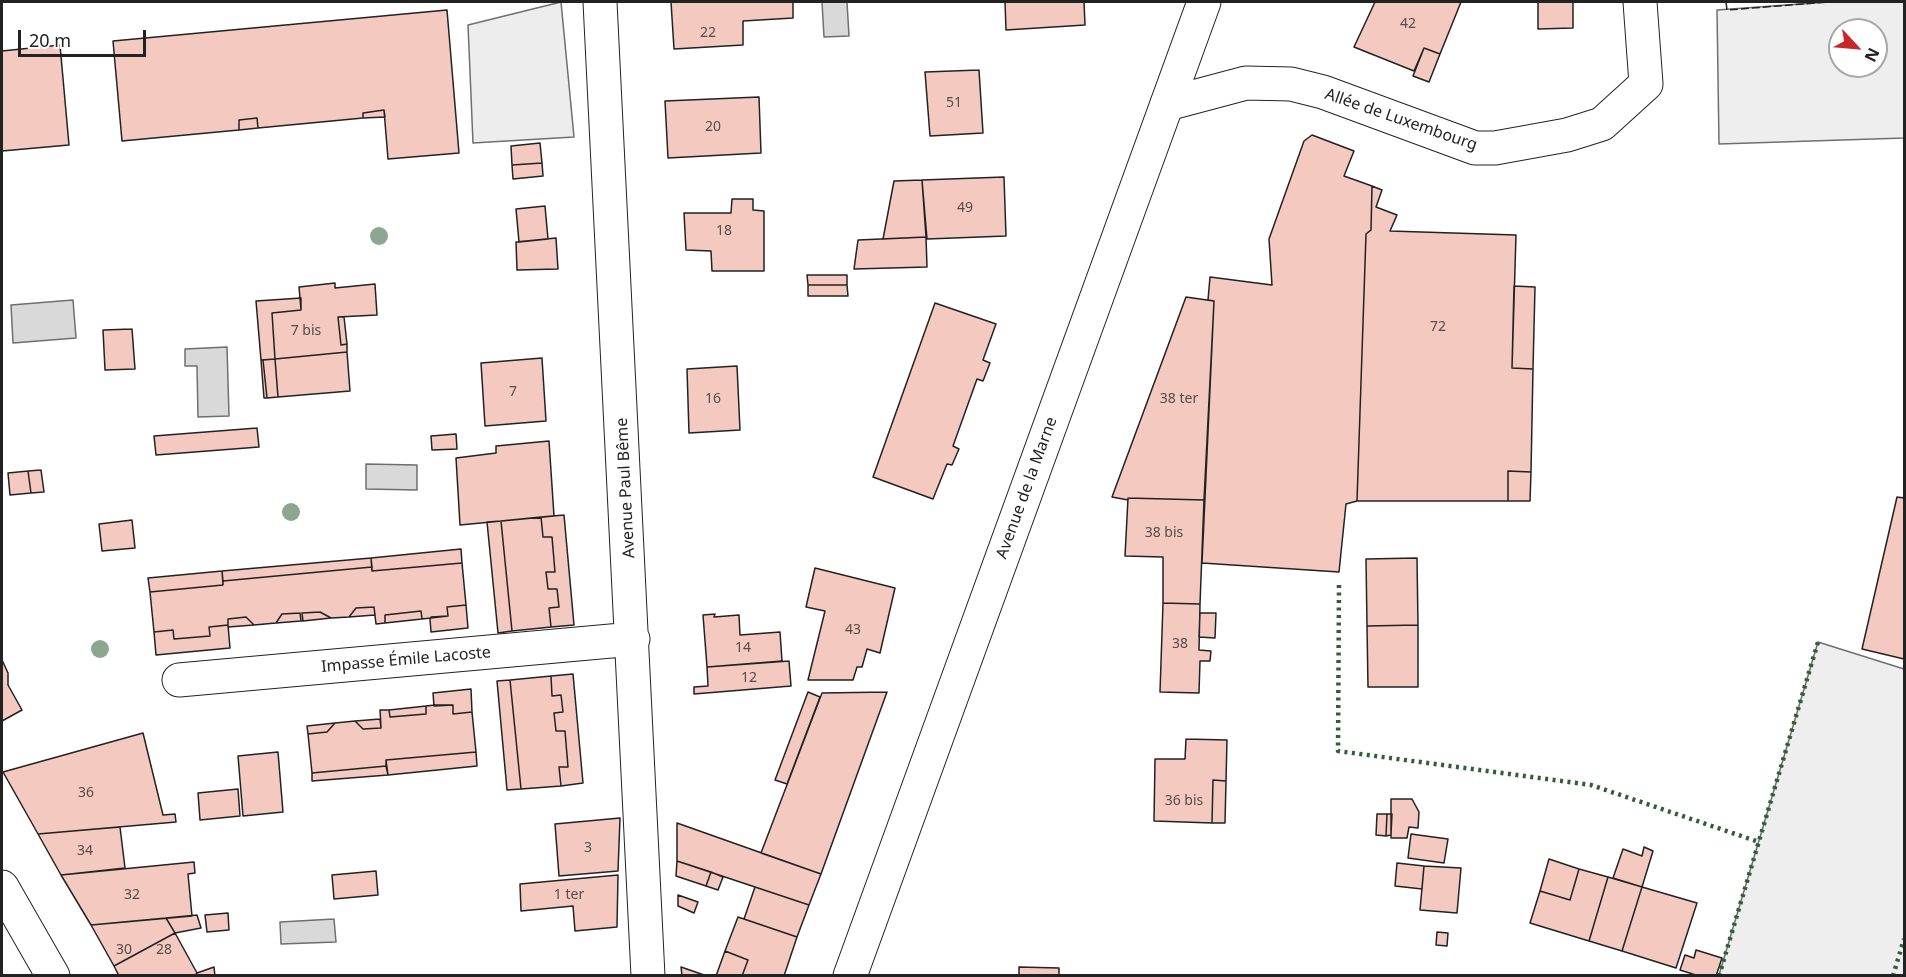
<!DOCTYPE html>
<meta charset="utf-8">
<style>
body{margin:0}
#map{position:relative;width:1906px;height:977px;overflow:hidden;background:#fff;font-family:"Noto Sans",sans-serif}
canvas{display:block}
.frame{position:absolute;inset:0;border:3px solid #222;pointer-events:none}
.north{position:absolute;left:1828px;top:18px;width:60px;height:60px;box-sizing:border-box;background:#fff;border:2px solid #a7a7a7;border-radius:50%;rotate:116deg;font-size:16px;font-weight:700;line-height:24px;text-align:center;color:#222}
.north::after{content:'';display:block;margin:auto;width:21px;height:27px;background:#c62828;clip-path:polygon(50% 0,100% 100%,50% 72%,0 100%)}
.scale{position:absolute;left:18px;top:30px;width:128px;height:27px;box-sizing:border-box;border:3px solid #222;border-top:0;padding-left:8px;font-size:18px;line-height:21px;white-space:nowrap;color:#222;-webkit-text-stroke:4px #fff;paint-order:stroke}
</style>
<div id="map">
<canvas width="1906" height="977"></canvas>
<div class="frame"></div>
<div class="north">N</div>
<div class="scale">20 m</div>
</div>
<script>
const g = document.querySelector('canvas').getContext('2d');
g.lineJoin = 'round';
function fill(path, color) {
  g.fillStyle = color;
  g.fill(path, 'evenodd');
}
function toPath(rows) {
  const path = new Path2D();
  for (const r of rows) {
    path.moveTo(r[0], r[1]);
    for (let i = 2; i < r.length; i += 2) path.lineTo(r[i], r[i + 1]);
  }
  return path;
}
function strokePath(path, color, width, dash) {
  g.strokeStyle = color;
  g.lineWidth = width;
  g.lineCap = dash ? 'butt' : 'round';
  g.setLineDash(dash || []);
  g.stroke(path);
}
function label(font, color, halo, rows, align = 'center') {
  g.font = font + ' "Noto Sans",sans-serif';
  g.lineWidth = 4.5;
  g.setLineDash([]);
  g.textBaseline = 'middle';
  g.strokeStyle = halo;
  g.fillStyle = color;
  for (const [text, x, y, turn = 0] of rows) {
    g.save();
    g.translate(x, y);
    g.rotate((+turn || 0) * Math.PI / 180);
    g.textAlign = isNaN(turn) ? turn : align;
    if (halo) g.strokeText(text, 0, 0);
    g.fillText(text, 0, 0);
    g.restore();
  }
}
const green = toPath([
 [1828,2,1904,2,1904,138,1719,144,1717,10,1828,2],
 [1840,30,1876,30,1876,66,1840,66,1840,30],
 [1818,642,1904,669,1904,975,1719,975,1818,642]
]);
const parking = toPath([
 [561,2,574,137,473,143,468,25,561,2]
]);
const water = toPath([
 [822,2,847,2,849,36,824,37,822,2],
 [73,300,76,338,13,343,11,305,73,300],
 [227,347,229,416,198,417,197,366,185,366,185,349,227,347],
 [366,464,417,465,417,490,366,489,366,464],
 [334,919,336,942,281,944,280,922,334,919]
]);
const building = toPath([
 [671,2,793,2,793,18,743,21,743,45,674,49,671,2],
 [1005,2,1084,2,1085,25,1006,30,1005,2],
 [1375,2,1461,2,1440,54,1424,48,1414,71,1354,47,1375,2],
 [1538,2,1573,2,1573,28,1538,29,1538,2],
 [447,10,459,153,388,159,384,110,363,113,363,118,258,128,257,118,239,120,239,130,122,141,113,41,447,10],
 [60,45,69,145,2,151,2,51,60,45],
 [1424,48,1440,54,1429,82,1413,76,1424,48],
 [979,70,983,133,930,136,925,72,979,70],
 [759,97,761,153,668,158,665,101,759,97],
 [384,110,385,117,363,118,363,113,384,110],
 [257,118,258,128,239,130,239,120,257,118],
 [1312,135,1354,151,1344,176,1372,186,1371,230,1366,234,1357,501,1346,504,1339,572,1202,563,1214,301,1208,300,1210,277,1272,285,1269,239,1304,141,1312,135],
 [540,143,542,163,512,165,511,146,540,143],
 [542,163,543,176,513,179,512,165,542,163],
 [1004,177,1006,236,927,239,922,180,1004,177],
 [922,180,926,237,883,239,894,181,922,180],
 [1372,186,1382,190,1376,207,1397,215,1390,231,1516,235,1512,368,1533,369,1531,472,1508,471,1508,501,1357,501,1366,234,1371,230,1372,186],
 [732,199,753,199,753,210,764,211,764,271,712,271,711,251,686,250,684,213,731,213,732,199],
 [545,206,548,239,519,242,516,209,545,206],
 [926,237,927,267,854,269,858,240,926,237],
 [556,238,558,269,517,270,516,242,556,238],
 [807,275,847,275,847,285,808,285,807,275],
 [335,283,335,288,375,284,377,315,338,317,341,345,347,344,347,352,275,359,272,313,301,310,299,287,335,283],
 [808,285,847,285,848,296,808,296,808,285],
 [1514,286,1535,287,1533,369,1512,368,1514,286],
 [1186,297,1214,301,1204,500,1128,498,1128,500,1112,497,1186,297],
 [301,298,301,310,272,313,275,359,261,360,256,301,301,298],
 [935,303,996,324,983,360,990,363,983,381,977,379,953,446,959,449,952,465,947,464,933,499,873,477,935,303],
 [338,317,344,317,347,344,341,345,338,317],
 [132,329,135,369,105,370,103,330,132,329],
 [347,352,350,391,278,397,275,359,347,352],
 [542,358,546,421,485,426,481,363,542,358],
 [275,359,278,397,267,398,263,360,275,359],
 [261,360,263,360,267,398,264,398,261,360],
 [737,366,740,430,689,433,687,369,737,366],
 [257,428,259,447,156,455,154,436,257,428],
 [456,434,457,449,432,450,431,436,456,434],
 [549,441,554,516,460,525,456,458,496,453,496,446,549,441],
 [41,470,44,492,31,493,28,471,41,470],
 [28,471,31,493,10,495,8,473,28,471],
 [1508,471,1531,472,1530,501,1508,501,1508,471],
 [1897,497,1904,498,1904,659,1862,649,1897,497],
 [1128,498,1204,500,1200,604,1163,603,1163,557,1125,556,1128,498],
 [564,515,574,625,551,627,549,608,559,607,557,589,548,589,546,572,555,572,552,537,543,537,541,517,564,515],
 [541,517,543,537,552,537,555,572,546,572,548,589,557,589,559,607,549,608,551,627,512,631,501,521,541,517],
 [132,520,135,548,102,551,99,524,132,520],
 [501,521,512,631,498,633,487,522,501,521],
 [461,549,462,563,372,571,371,558,461,549],
 [371,558,372,567,223,581,222,571,371,558],
 [1417,558,1418,625,1367,626,1366,559,1417,558],
 [462,563,466,605,447,607,448,616,422,619,421,611,385,615,385,623,376,624,374,607,356,608,349,617,331,618,320,612,302,613,303,621,301,621,300,613,282,614,276,623,254,625,246,617,228,619,228,625,209,627,210,636,174,639,173,630,154,632,150,592,223,585,223,581,372,567,372,571,462,563],
 [815,568,895,588,880,653,867,649,862,667,857,667,853,680,808,680,825,611,806,607,815,568],
 [222,571,223,585,150,592,148,578,222,571],
 [1163,603,1200,604,1199,650,1211,651,1210,661,1200,661,1199,693,1160,692,1163,603],
 [466,605,468,628,431,632,430,619,431,617,448,616,447,607,466,605],
 [374,607,375,615,349,617,356,608,374,607],
 [421,611,422,619,385,623,385,615,421,611],
 [320,612,331,618,303,621,302,613,320,612],
 [300,613,301,621,276,623,282,614,300,613],
 [1200,613,1216,613,1215,638,1199,637,1200,613],
 [715,614,714,617,739,615,740,635,780,632,782,661,707,667,703,615,715,614],
 [246,617,254,625,228,627,228,619,246,617],
 [228,625,230,648,156,655,154,632,173,630,174,639,210,636,209,627,228,625],
 [1418,625,1418,687,1368,687,1367,626,1418,625],
 [2,660,8,673,8,685,22,710,2,721,2,660],
 [789,661,791,686,694,694,694,687,708,686,707,667,789,661],
 [573,674,583,783,561,786,559,767,568,767,565,731,556,731,554,713,563,712,561,695,552,696,551,676,573,674],
 [551,676,552,696,561,695,563,712,554,713,556,731,565,731,568,767,559,767,561,786,521,789,510,680,551,676],
 [510,680,521,789,507,790,497,681,510,680],
 [471,689,472,712,453,714,453,705,434,706,433,693,471,689],
 [808,692,820,697,787,784,775,780,808,692],
 [887,692,821,874,761,853,822,693,887,692],
 [435,705,453,705,453,714,472,712,476,752,386,760,386,766,312,773,308,734,327,732,335,723,355,721,363,729,381,728,380,710,389,710,390,717,426,714,426,706,435,705],
 [426,706,426,714,390,717,389,710,426,706],
 [380,719,381,728,363,729,355,721,380,719],
 [335,723,327,732,308,734,307,726,335,723],
 [143,733,163,815,175,814,176,822,38,834,3,772,143,733],
 [1186,739,1227,740,1226,781,1213,780,1212,823,1154,821,1155,759,1185,759,1186,739],
 [278,752,283,812,243,816,238,756,278,752],
 [476,752,477,766,388,775,386,760,476,752],
 [386,766,388,775,312,781,312,773,386,766],
 [1213,780,1226,781,1225,823,1212,823,1213,780],
 [238,789,240,816,200,820,198,793,238,789],
 [1391,799,1412,799,1419,812,1418,828,1409,827,1407,838,1391,838,1391,799],
 [1377,814,1387,814,1386,836,1376,835,1377,814],
 [1387,814,1392,814,1391,835,1386,836,1387,814],
 [620,818,618,871,559,876,555,824,620,818],
 [677,823,821,874,809,905,677,861,677,823],
 [120,827,125,868,61,875,38,834,120,827],
 [1411,834,1448,839,1444,863,1408,858,1411,834],
 [1644,847,1653,851,1642,887,1613,878,1623,849,1642,856,1644,847],
 [1549,859,1579,869,1570,900,1540,891,1549,859],
 [677,861,711,872,706,886,676,876,677,861],
 [194,862,195,873,188,874,192,916,91,925,61,875,194,862],
 [1397,863,1424,866,1422,889,1395,886,1397,863],
 [1424,866,1461,868,1457,913,1420,910,1424,866],
 [1579,869,1608,877,1589,941,1530,923,1540,891,1570,900,1579,869],
 [376,871,378,895,334,899,332,875,376,871],
 [711,872,723,877,718,890,706,886,711,872],
 [618,875,617,927,575,931,573,906,521,911,520,884,618,875],
 [1608,877,1642,887,1622,951,1589,941,1608,877],
 [755,887,809,905,797,937,744,919,755,887],
 [1642,887,1697,903,1676,968,1622,951,1642,887],
 [678,895,698,902,694,913,678,906,678,895],
 [228,913,229,930,207,932,205,915,228,913],
 [197,915,201,928,175,933,166,918,197,915],
 [738,917,797,937,784,976,742,976,748,960,725,951,738,917],
 [166,918,175,933,114,966,91,925,166,918],
 [1437,932,1448,933,1447,946,1436,945,1437,932],
 [175,933,197,973,194,976,119,976,114,966,175,933],
 [1696,950,1722,958,1716,976,1699,976,1680,970,1685,955,1694,958,1696,950],
 [725,951,748,960,742,976,716,976,725,951],
 [214,967,215,976,194,976,197,973,214,967],
 [681,967,707,976,682,976,681,967],
 [1019,967,1059,968,1059,976,1019,976,1019,967]
]);
const minor = toPath([
 [600,2,648,976],
 [1167,104,1246,83,1291,84,1323,92,1475,148,1495,148,1567,135,1602,124,1646,84,1640,2],
 [179,680,633,639]
]);
const major = toPath([
 [2,887,53,976],
 [850,976,1204,2]
]);
const hedge = toPath([
 [1339,585,1338,751,1591,785,1759,842],
 [1719,976,1818,642],
 [1893,976,1904,939]
]);
const fence = toPath([
 [1726,2,1727,10,1828,2]
]);
const trees = [
 [379,236],
 [291,512],
 [100,649]
];
const numberNames = [
 ["42",1408,24],
 ["22",708,33],
 ["51",954,103],
 ["20",713,127],
 ["49",965,208],
 ["18",724,231],
 ["72",1438,327],
 ["7 bis",306,331],
 ["7",513,392],
 ["16",713,399],
 ["38 ter",1179,399],
 ["38 bis",1164,533],
 ["43",853,630],
 ["38",1180,644],
 ["14",743,648],
 ["12",749,678],
 ["36",86,793],
 ["36 bis",1184,801],
 ["3",588,848],
 ["34",85,851],
 ["32",132,895],
 ["1 ter",569,895],
 ["30",124,950],
 ["28",164,950]
];
const streetNames = [
 ["Allée de Luxembourg",1401,120,19],
 ["Avenue Paul Bême",626,488,-93],
 ["Avenue de la Marne",1027,488,-70],
 ["Impasse Émile Lacoste",406,660,-5]
];
fill(green, '#eee');
strokePath(green, '#6f6f6f', 1.5);
fill(parking, '#ededed');
strokePath(parking, '#6f6f6f', 1.5);
fill(water, '#d9d9d9');
strokePath(water, '#6f6f6f', 1.5);
fill(building, '#f3c9c0');
strokePath(building, '#222', 1.5);
strokePath(minor, '#222', 35);
strokePath(major, '#222', 35);
strokePath(minor, '#fff', 33);
strokePath(major, '#fff', 33);
strokePath(hedge, '#2f5e38', 4.5, [3, 4.5]);
strokePath(fence, '#222', 1.5, [8, 3]);
g.fillStyle = '#8da692';
for (const [x, y] of trees) {
  g.beginPath();
  g.arc(x, y, 9, 0, 2 * Math.PI);
  g.fill();
}
label('14px', '#564c4a', null, numberNames);
label('16px', '#222', '#fff', streetNames);
</script>
